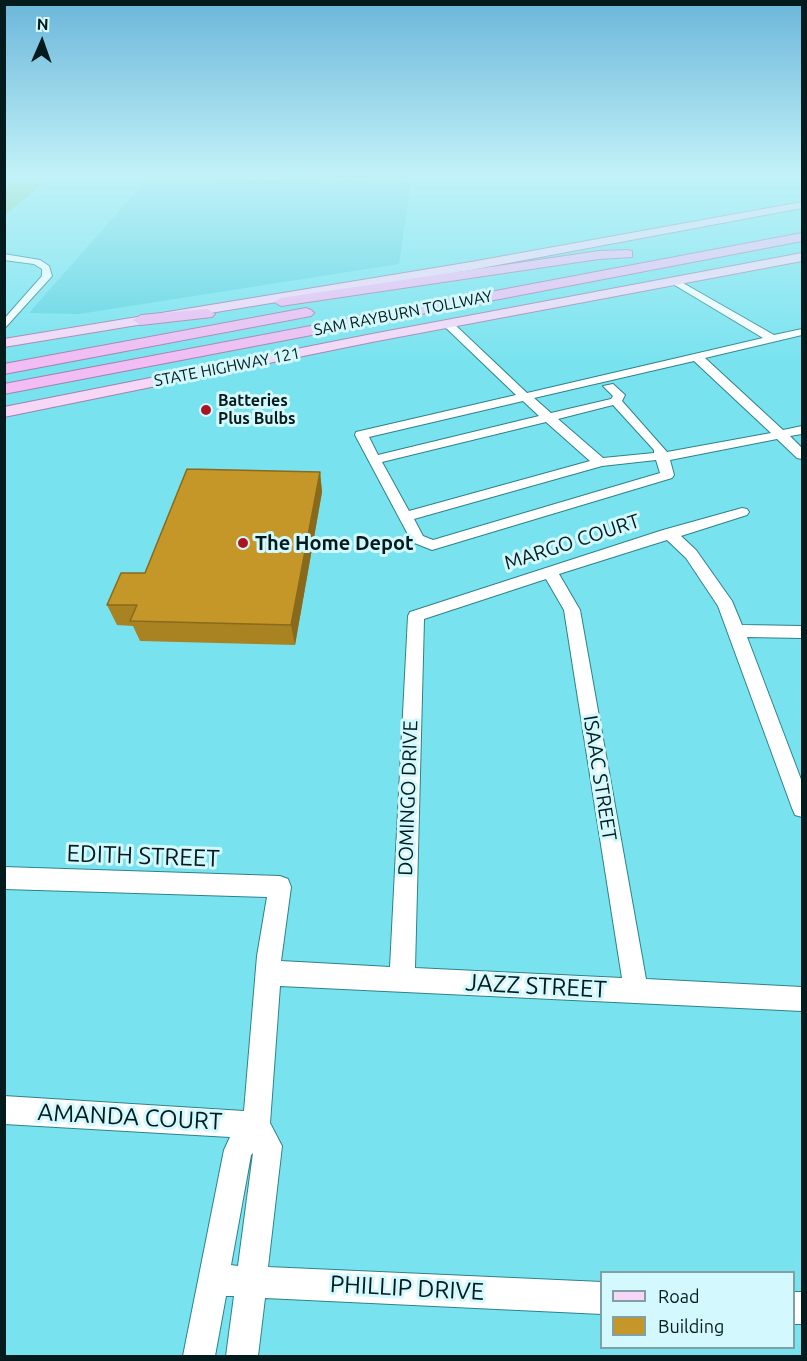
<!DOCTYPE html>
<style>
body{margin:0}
#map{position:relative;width:807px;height:1361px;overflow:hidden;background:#78e3ef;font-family:Ubuntu,sans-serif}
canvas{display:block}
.frame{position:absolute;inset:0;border:6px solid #041b1d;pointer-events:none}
.legend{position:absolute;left:600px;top:1271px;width:195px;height:78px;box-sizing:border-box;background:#d3f9fe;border:2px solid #80a0a4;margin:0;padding:8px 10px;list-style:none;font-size:18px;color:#041b1d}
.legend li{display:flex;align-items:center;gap:12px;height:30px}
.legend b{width:30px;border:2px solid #80a0a4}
.north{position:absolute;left:12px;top:12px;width:60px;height:60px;-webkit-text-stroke:4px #d3f9fe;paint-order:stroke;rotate:2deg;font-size:16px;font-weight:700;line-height:24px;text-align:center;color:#041b1d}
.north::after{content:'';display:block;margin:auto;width:21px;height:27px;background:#041b1d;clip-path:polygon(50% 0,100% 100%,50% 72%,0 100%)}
</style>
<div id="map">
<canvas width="807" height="1361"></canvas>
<div class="frame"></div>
<ul class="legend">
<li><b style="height:8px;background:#f7d7f8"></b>Road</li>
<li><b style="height:16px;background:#c49728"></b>Building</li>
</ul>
<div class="north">N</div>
</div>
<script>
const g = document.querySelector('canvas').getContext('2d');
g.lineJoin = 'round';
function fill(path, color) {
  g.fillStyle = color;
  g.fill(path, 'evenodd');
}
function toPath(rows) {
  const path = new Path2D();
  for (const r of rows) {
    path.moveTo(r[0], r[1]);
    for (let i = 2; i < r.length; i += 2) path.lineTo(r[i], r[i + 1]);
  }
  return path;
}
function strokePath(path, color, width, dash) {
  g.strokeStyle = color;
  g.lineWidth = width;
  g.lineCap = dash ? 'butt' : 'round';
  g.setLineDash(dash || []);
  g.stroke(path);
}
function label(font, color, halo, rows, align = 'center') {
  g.font = font + ' Ubuntu,sans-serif';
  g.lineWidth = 6;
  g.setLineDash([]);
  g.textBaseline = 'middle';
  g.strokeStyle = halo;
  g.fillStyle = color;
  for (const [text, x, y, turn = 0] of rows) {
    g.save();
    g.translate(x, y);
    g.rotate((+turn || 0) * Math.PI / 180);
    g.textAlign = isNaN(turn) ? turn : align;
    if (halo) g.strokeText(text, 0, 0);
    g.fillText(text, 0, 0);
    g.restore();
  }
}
const built = toPath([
 [148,178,411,182,399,264,79,314,29,313]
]);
const green = toPath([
 [10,184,42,184,5,215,5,188]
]);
const minor = toPath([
 [231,173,436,173,398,177,231,173],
 [4,254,40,260,49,266,52,276,4,329,4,319,42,276,42,269,34,264,4,260,4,254],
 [676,279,774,335,802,329,802,335,705,358,783,430,802,426,802,434,790,436,802,448,802,459,797,458,777,439,670,460,674,475,672,478,432,550,412,542,355,435,356,432,516,395,444,326,444,322,452,322,527,393,763,338,673,284,673,280,676,279],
 [694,361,771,433,667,452,622,401,625,395,613,384,603,386,613,396,611,399,551,413,534,398,694,361],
 [523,401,539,416,378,455,369,437,523,401],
 [613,405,654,450,654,453,603,458,558,419,613,405],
 [546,422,590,461,409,511,382,462,546,422],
 [656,460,660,473,433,540,423,536,414,519,602,466,656,460],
 [742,508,747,509,749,512,747,515,681,536,696,550,732,601,742,625,802,626,802,638,747,637,802,782,802,817,795,815,792,808,718,606,686,558,667,540,559,574,580,610,646,979,802,987,802,1011,280,986,270,1123,282,1146,268,1267,602,1282,602,1314,265,1298,258,1356,226,1356,234,1296,226,1296,215,1356,183,1356,224,1150,230,1137,4,1124,4,1096,244,1111,257,956,267,897,4,889,4,867,280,876,288,879,291,887,281,961,390,967,408,616,410,612,663,530,742,508],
 [546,579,564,610,622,978,415,968,424,619,546,579],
 [253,1153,238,1266,231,1265,251,1155,253,1153],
 [794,1292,802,1292,802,1324,794,1324,794,1292]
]);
const major = toPath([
 [802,202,802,208,471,270,4,347,4,339,471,262,802,202],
 [802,253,802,261,372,342,4,417,4,407,372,334,802,253]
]);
const highway = toPath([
 [802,233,802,241,4,394,4,384,802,233],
 [627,250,632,251,632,257,599,259,281,306,274,302,281,298,599,251,627,250],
 [306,308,311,310,314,313,311,316,4,374,4,364,306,308],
 [207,309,215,314,212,317,141,325,133,320,141,315,207,309]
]);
const wall = toPath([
 [320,472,322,492,295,645,140,641,133,626,117,625,107,605,145,573]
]);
const shadedWall = toPath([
 [320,472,322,492,295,645,291,625]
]);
const building = toPath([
 [187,469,320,472,291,625,130,621,137,605,107,605,121,573,145,573,187,469]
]);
const markers = [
 [206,410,6,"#aa1520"],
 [243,543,6,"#aa1520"]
];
const farStreetnames = [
 ["SAM RAYBURN TOLLWAY",403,313,-11],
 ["STATE HIGHWAY 121",227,367,-11]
];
const farPoinames = [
 ["Batteries",218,401],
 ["Plus Bulbs",218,419]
];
const streetNames = [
 ["MARGO COURT",572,542,-18],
 ["ISAAC STREET",600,778,81],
 ["DOMINGO DRIVE",408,798,-88]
];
const poiNames = [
 ["The Home Depot",255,543]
];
const nearStreetnames = [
 ["EDITH STREET",143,856,2],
 ["JAZZ STREET",536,986,3],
 ["AMANDA COURT",130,1117,3],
 ["PHILLIP DRIVE",407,1288,3]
];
fill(built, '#5ed4e2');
fill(green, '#77c47b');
strokePath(minor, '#2d828b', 2);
strokePath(major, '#9f84a9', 2);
strokePath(highway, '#9f84a9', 2);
fill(minor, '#fff');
fill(major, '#f7d7f8');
fill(highway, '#f2bcf4');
fill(wall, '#a98222');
fill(shadedWall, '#896a1c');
fill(building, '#c49728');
strokePath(building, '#896a1c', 1.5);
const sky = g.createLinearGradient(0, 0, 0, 363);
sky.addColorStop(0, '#6bb6da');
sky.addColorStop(0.48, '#c2f2f8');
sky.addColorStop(1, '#c2f2f800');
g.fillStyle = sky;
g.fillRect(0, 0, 807, 363);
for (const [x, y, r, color] of markers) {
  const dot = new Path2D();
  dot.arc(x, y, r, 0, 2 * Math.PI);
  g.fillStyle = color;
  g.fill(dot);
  strokePath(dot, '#d3f9fe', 2);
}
label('16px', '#041b1d', '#d3f9fe', farStreetnames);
label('bold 16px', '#041b1d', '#d3f9fe', farPoinames, 'left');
label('20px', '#041b1d', '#d3f9fe', streetNames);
label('bold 20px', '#041b1d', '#d3f9fe', poiNames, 'left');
label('24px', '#041b1d', '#d3f9fe', nearStreetnames);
</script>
